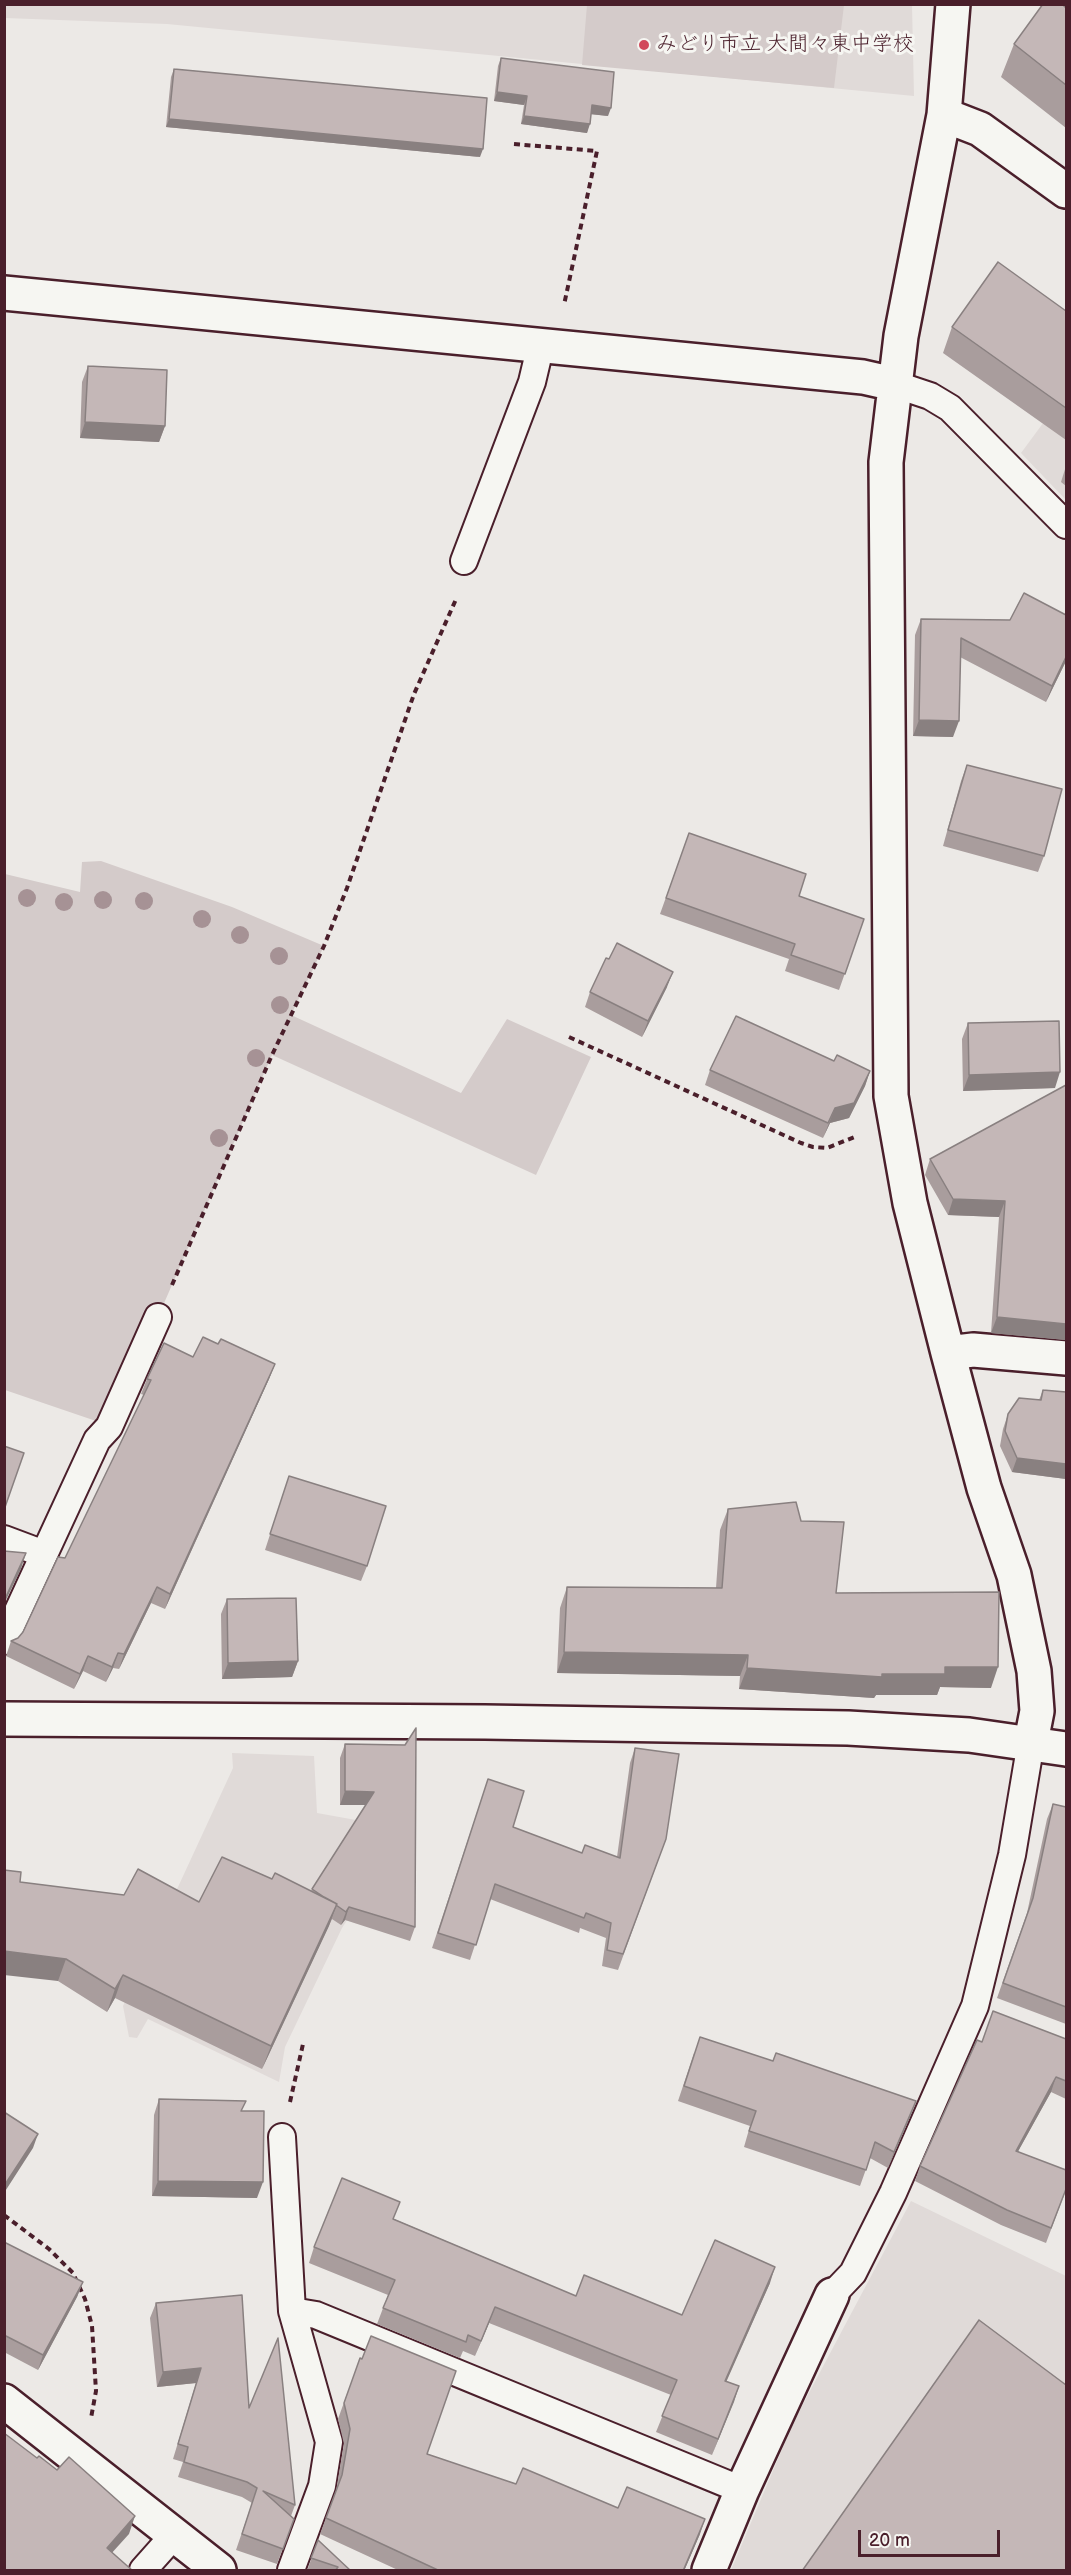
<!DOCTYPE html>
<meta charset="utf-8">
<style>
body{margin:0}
#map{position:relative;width:1071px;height:2575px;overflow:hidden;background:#ece9e6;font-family:"Balsamiq Sans",sans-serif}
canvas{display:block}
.frame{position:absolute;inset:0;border:6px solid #4a1f2b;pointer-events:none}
.scale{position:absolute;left:858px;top:2530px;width:142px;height:27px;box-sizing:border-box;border:3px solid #4a1f2b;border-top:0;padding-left:8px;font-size:18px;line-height:21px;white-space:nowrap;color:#4a1f2b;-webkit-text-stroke:4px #f6f6f2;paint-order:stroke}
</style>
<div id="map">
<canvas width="1071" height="2575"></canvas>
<div class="frame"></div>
<div class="scale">20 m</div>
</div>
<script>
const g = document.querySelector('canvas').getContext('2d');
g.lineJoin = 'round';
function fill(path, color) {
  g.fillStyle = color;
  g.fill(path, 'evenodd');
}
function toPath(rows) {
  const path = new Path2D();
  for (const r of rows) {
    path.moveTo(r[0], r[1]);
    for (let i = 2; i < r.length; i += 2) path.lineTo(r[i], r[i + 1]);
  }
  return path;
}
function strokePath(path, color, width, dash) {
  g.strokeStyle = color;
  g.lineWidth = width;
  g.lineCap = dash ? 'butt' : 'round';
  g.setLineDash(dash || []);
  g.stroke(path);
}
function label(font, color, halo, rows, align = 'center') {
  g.font = font + ' "Balsamiq Sans","Klee One",sans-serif';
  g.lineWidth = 6;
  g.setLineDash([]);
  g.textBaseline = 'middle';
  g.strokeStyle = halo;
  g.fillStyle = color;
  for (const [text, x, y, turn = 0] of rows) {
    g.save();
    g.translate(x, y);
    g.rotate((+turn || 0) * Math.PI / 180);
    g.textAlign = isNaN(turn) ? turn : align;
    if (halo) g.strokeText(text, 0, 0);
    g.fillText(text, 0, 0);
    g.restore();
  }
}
const built = toPath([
 [5,4,912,5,914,96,167,24,5,18],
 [1066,392,1066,500,1021,453],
 [232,1753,314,1756,317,1813,406,1829,342,1928,285,2047,279,2082,148,2019,137,2038,129,2037,123,2006,233,1768],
 [911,2201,1066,2276,1066,2570,731,2570,794,2421]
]);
const green = toPath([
 [587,5,844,5,834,88,582,65],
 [101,861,232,907,324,946,291,1015,461,1093,507,1019,591,1057,536,1175,272,1055,158,1317,146,1313,96,1421,5,1390,5,874,80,892,82,862]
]);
const path = toPath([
 [514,144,597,151,564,305],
 [569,1037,801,1143,813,1147,827,1148,857,1136],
 [172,1285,272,1055,324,946,347,888,414,694,457,597],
 [290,2102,303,2044],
 [4,2215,49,2249,73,2273,85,2299,92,2326,96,2391,91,2418]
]);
const lane = toPath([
 [894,384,930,396,950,408,1066,525],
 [464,561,532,382,541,344],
 [4,1539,44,1554],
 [4,1641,97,1440,109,1427,158,1317],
 [282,2137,292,2311,329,2442,322,2486,291,2570],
 [832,2295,853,2273,893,2193,975,2006,1012,1855,1031,1742],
 [292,2311,316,2315,742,2490],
 [143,2570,175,2534]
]);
const street = toPath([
 [953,4,944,115,901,336,886,462,891,1096,910,1203,948,1353,984,1488,1014,1575,1034,1671,1037,1711,1031,1742],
 [944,115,980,129,1066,191],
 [4,293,863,377,894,384],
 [948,1353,973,1350,1066,1358],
 [4,2401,219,2570],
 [709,2570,742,2490,832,2295]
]);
const secondary = toPath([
 [4,1719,485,1722,848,1728,969,1735,1066,1749]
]);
const trees = [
 [27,898],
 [103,900],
 [144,901],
 [64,902],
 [202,919],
 [240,935],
 [279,956],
 [280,1005],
 [256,1058],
 [219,1138]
];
const wall = toPath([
 [1066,8,1066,128,1001,77,1014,44],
 [501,58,608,116,591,114,587,133,521,124,524,105,494,101,498,66],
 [174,69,480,157,166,127,171,77],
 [1066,311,1066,440,943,353,952,327],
 [88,366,165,426,159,442,80,438,82,382],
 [1066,466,1066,486,1061,482],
 [1066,615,1066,661,1046,702,960,657,953,737,913,736,915,635,921,619,1010,620],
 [967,765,1044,856,1038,872,943,846,961,781],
 [689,833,799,896,864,919,839,990,785,971,789,959,660,914],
 [667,987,642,1037,585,1007,590,992],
 [968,1023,1055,1088,963,1091,962,1039],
 [834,1061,870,1071,865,1086,849,1118,830,1123,823,1138,705,1085,710,1070],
 [1066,1085,1066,1340,991,1333,999,1217,948,1215,925,1175,930,1159],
 [218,1344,275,1364,269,1379,165,1609,151,1603,119,1669,113,1668,106,1682,83,1671,74,1689,6,1656,11,1641,18,1638,23,1632,65,1558,144,1395,141,1394,147,1379],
 [1043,1390,1066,1392,1066,1479,1012,1472,1000,1446,1003,1429,1008,1414,1039,1400],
 [289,1476,367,1566,361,1581,265,1550],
 [728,1509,801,1521,836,1593,991,1688,940,1687,937,1695,876,1695,874,1698,739,1689,740,1676,557,1673,560,1608,567,1587,716,1588,720,1530],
 [227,1599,298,1661,292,1677,222,1679,221,1614],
 [345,1744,415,1927,410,1941,345,1920,341,1925,332,1919,262,2069,115,1998,107,2012,58,1981,20,1882,124,1895,199,1902,272,1879,311,1891,366,1805,340,1805,340,1758],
 [635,1748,666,1839,618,1970,602,1966,606,1938,580,1928,579,1933,490,1899,470,1960,432,1948,488,1779,513,1827,582,1853,617,1857,630,1763],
 [1053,1804,1066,1807,1066,2024,997,1998,1027,1913,1047,1819],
 [1066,2039,1066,2099,1051,2092,1018,2151,1066,2190,1046,2243,1001,2225,915,2181,920,2166,982,2042],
 [694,2053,910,2117,888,2168,870,2158,860,2186,744,2147,750,2126,678,2101],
 [159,2099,242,2111,257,2198,152,2196,154,2115],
 [394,2219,576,2296,682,2315,770,2283,726,2381,739,2386,712,2455,656,2432,671,2395,489,2323,475,2356,463,2351,460,2358,377,2324,388,2295,309,2263,314,2247],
 [4,2242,83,2282,77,2297,38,2370,4,2352],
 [156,2303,249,2408,295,2505,291,2516,294,2519,277,2564,236,2550,252,2503,242,2497,178,2477,183,2462,173,2459,196,2383,157,2387,150,2318],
 [360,2358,427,2454,516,2484,618,2508,700,2534,684,2571,400,2571,320,2534,336,2491,344,2444,338,2419],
 [318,2540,351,2571,307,2571]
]);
const shadedWall = toPath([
 [497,92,527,96,524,105,494,101],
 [592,105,611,108,608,116,589,114],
 [524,116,590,124,587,133,521,124],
 [169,119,483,149,480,157,166,127],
 [85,422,165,426,159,442,80,438],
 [1066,657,1066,661,1046,702,1052,686],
 [919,720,959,721,953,737,913,736],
 [673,972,667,987,642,1037,648,1021],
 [870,1071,865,1086,849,1118,830,1123,823,1138,835,1108],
 [1060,1072,1055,1088,963,1091,969,1075],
 [953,1199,1005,1201,999,1217,948,1215],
 [997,1317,1066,1324,1066,1340,991,1333],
 [275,1364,269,1379,165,1609,170,1594],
 [1017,1458,1066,1464,1066,1479,1012,1472],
 [26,1553,21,1569,4,1604,4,1601],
 [157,1587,151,1603,119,1669,124,1654],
 [564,1652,748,1655,740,1676,557,1673],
 [118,1653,113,1668,106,1682,112,1667],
 [88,1656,83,1671,74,1689,80,1674],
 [298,1661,292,1677,222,1679,228,1663],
 [945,1667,998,1667,991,1688,940,1687,937,1695,876,1695,874,1698,739,1689,747,1668,882,1674],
 [345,1791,374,1792,370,1805,340,1805],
 [337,1904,329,1926,262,2069,271,2046],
 [349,1907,345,1920,341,1925,346,1912],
 [4,1951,66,1959,58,1981,4,1975],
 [123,1975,115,1998,107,2012,115,1989],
 [1056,2077,1051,2092,1010,2166,1016,2151],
 [916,2101,910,2117,888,2168,894,2152],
 [38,2134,33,2148,4,2193,4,2186],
 [158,2181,263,2182,257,2198,152,2196],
 [775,2267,770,2283,720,2396,725,2381],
 [83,2282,77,2297,38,2370,43,2355],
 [495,2307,489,2323,475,2356,481,2341],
 [201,2368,196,2383,157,2387,163,2372],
 [739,2386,734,2402,712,2455,718,2439],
 [135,2516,129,2534,100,2566,107,2548],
 [705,2519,700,2534,684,2571,683,2571]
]);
const building = toPath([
 [1043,4,1062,4,1066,8,1066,85,1014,44,1043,4],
 [501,58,614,72,611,108,592,105,590,124,524,116,527,96,497,92,501,58],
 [174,69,487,98,483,149,169,119,174,69],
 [998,262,1066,311,1066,408,952,327,998,262],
 [88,366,167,370,165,426,85,422,88,366],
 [1024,593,1066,615,1066,657,1052,686,961,638,959,721,919,720,921,619,1010,620,1024,593],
 [967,765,1062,789,1044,856,948,830,967,765],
 [689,833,806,874,799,896,864,919,845,974,791,955,795,944,666,898,689,833],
 [617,943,673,972,648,1021,590,992,606,958,609,959,617,943],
 [736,1016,834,1061,837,1055,870,1071,854,1103,835,1108,828,1123,710,1070,736,1016],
 [1059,1021,1060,1072,969,1075,968,1023,1059,1021],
 [1066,1085,1066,1324,997,1317,1005,1201,953,1199,930,1159,1066,1085],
 [203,1337,218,1344,221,1339,275,1364,170,1594,157,1587,124,1654,118,1653,112,1667,88,1656,80,1674,11,1641,18,1638,23,1632,58,1557,65,1558,151,1380,147,1379,164,1343,193,1357,203,1337],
 [1043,1390,1066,1392,1066,1464,1017,1458,1005,1431,1008,1414,1019,1398,1041,1400,1043,1390],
 [4,1446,24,1453,4,1510,4,1446],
 [289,1476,386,1506,367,1566,270,1534,289,1476],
 [796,1502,801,1521,844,1522,836,1593,999,1592,998,1667,945,1667,945,1674,882,1674,882,1677,747,1668,748,1655,564,1652,567,1587,722,1588,728,1509,796,1502],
 [4,1551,26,1553,4,1601,4,1551],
 [296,1598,298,1661,228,1663,227,1599,296,1598],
 [416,1728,415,1927,349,1907,346,1912,336,1905,337,1904,324,1897,312,1889,374,1792,345,1791,345,1744,405,1745,416,1728],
 [635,1748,679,1754,666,1839,623,1954,607,1950,611,1923,586,1913,584,1918,495,1884,476,1945,438,1933,488,1779,524,1791,513,1827,582,1853,585,1845,620,1858,635,1748],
 [1053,1804,1066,1807,1066,2007,1003,1983,1033,1898,1053,1804],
 [222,1857,272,1879,275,1873,337,1904,271,2046,123,1975,115,1989,66,1959,4,1951,4,1870,21,1872,20,1882,124,1895,138,1869,199,1902,222,1857],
 [993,2011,1066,2039,1066,2081,1056,2077,1016,2151,1066,2170,1066,2189,1051,2228,1007,2210,920,2166,977,2040,982,2042,993,2011],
 [700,2037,773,2061,776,2053,916,2101,894,2152,875,2142,866,2170,749,2131,756,2111,684,2086,700,2037],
 [159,2099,246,2101,241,2111,264,2111,263,2182,158,2181,159,2099],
 [4,2112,38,2134,4,2186,4,2112],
 [342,2178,400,2202,393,2219,576,2296,584,2275,682,2315,715,2240,775,2267,725,2381,739,2386,718,2439,662,2416,677,2380,495,2307,481,2341,468,2335,466,2342,383,2308,395,2280,314,2247,342,2178],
 [4,2242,83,2282,43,2355,4,2335,4,2242],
 [242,2295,249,2408,278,2338,295,2505,263,2491,294,2519,283,2549,242,2534,257,2488,247,2482,184,2462,188,2447,178,2444,201,2368,163,2372,156,2303,242,2295],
 [979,2320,1066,2385,1066,2571,802,2571,979,2320],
 [371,2336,456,2371,427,2454,516,2484,523,2468,618,2508,627,2487,705,2519,683,2571,440,2571,326,2518,342,2475,350,2429,344,2403,360,2358,362,2359,371,2336],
 [4,2433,37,2458,39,2456,57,2470,69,2457,135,2516,107,2548,133,2571,4,2571,4,2433],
 [318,2540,351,2571,335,2571,338,2567,311,2558,318,2540]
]);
const markers = [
 [644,45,6,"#d1495b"]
];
const poiNames = [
 ["みどり市立 大間々東中学校",656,45]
];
fill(built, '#e0dad8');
fill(green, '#d4cbca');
strokePath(lane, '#4a1f2b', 30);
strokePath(street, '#4a1f2b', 38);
strokePath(secondary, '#4a1f2b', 38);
strokePath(path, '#4a1f2b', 4, [6, 4.5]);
strokePath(lane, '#f6f6f2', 26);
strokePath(street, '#f6f6f2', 33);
strokePath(secondary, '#f6f6f2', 33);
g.fillStyle = '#a69295';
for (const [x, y] of trees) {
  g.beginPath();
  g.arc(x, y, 9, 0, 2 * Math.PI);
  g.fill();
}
fill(wall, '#a99d9d');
fill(shadedWall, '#898080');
fill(building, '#c4b7b7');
strokePath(building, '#898080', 1.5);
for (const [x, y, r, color] of markers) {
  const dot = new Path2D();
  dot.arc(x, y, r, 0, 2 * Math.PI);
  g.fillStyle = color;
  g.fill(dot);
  strokePath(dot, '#f6f6f2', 2);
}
label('21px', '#4a1f2b', '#f6f6f2', poiNames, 'left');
</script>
